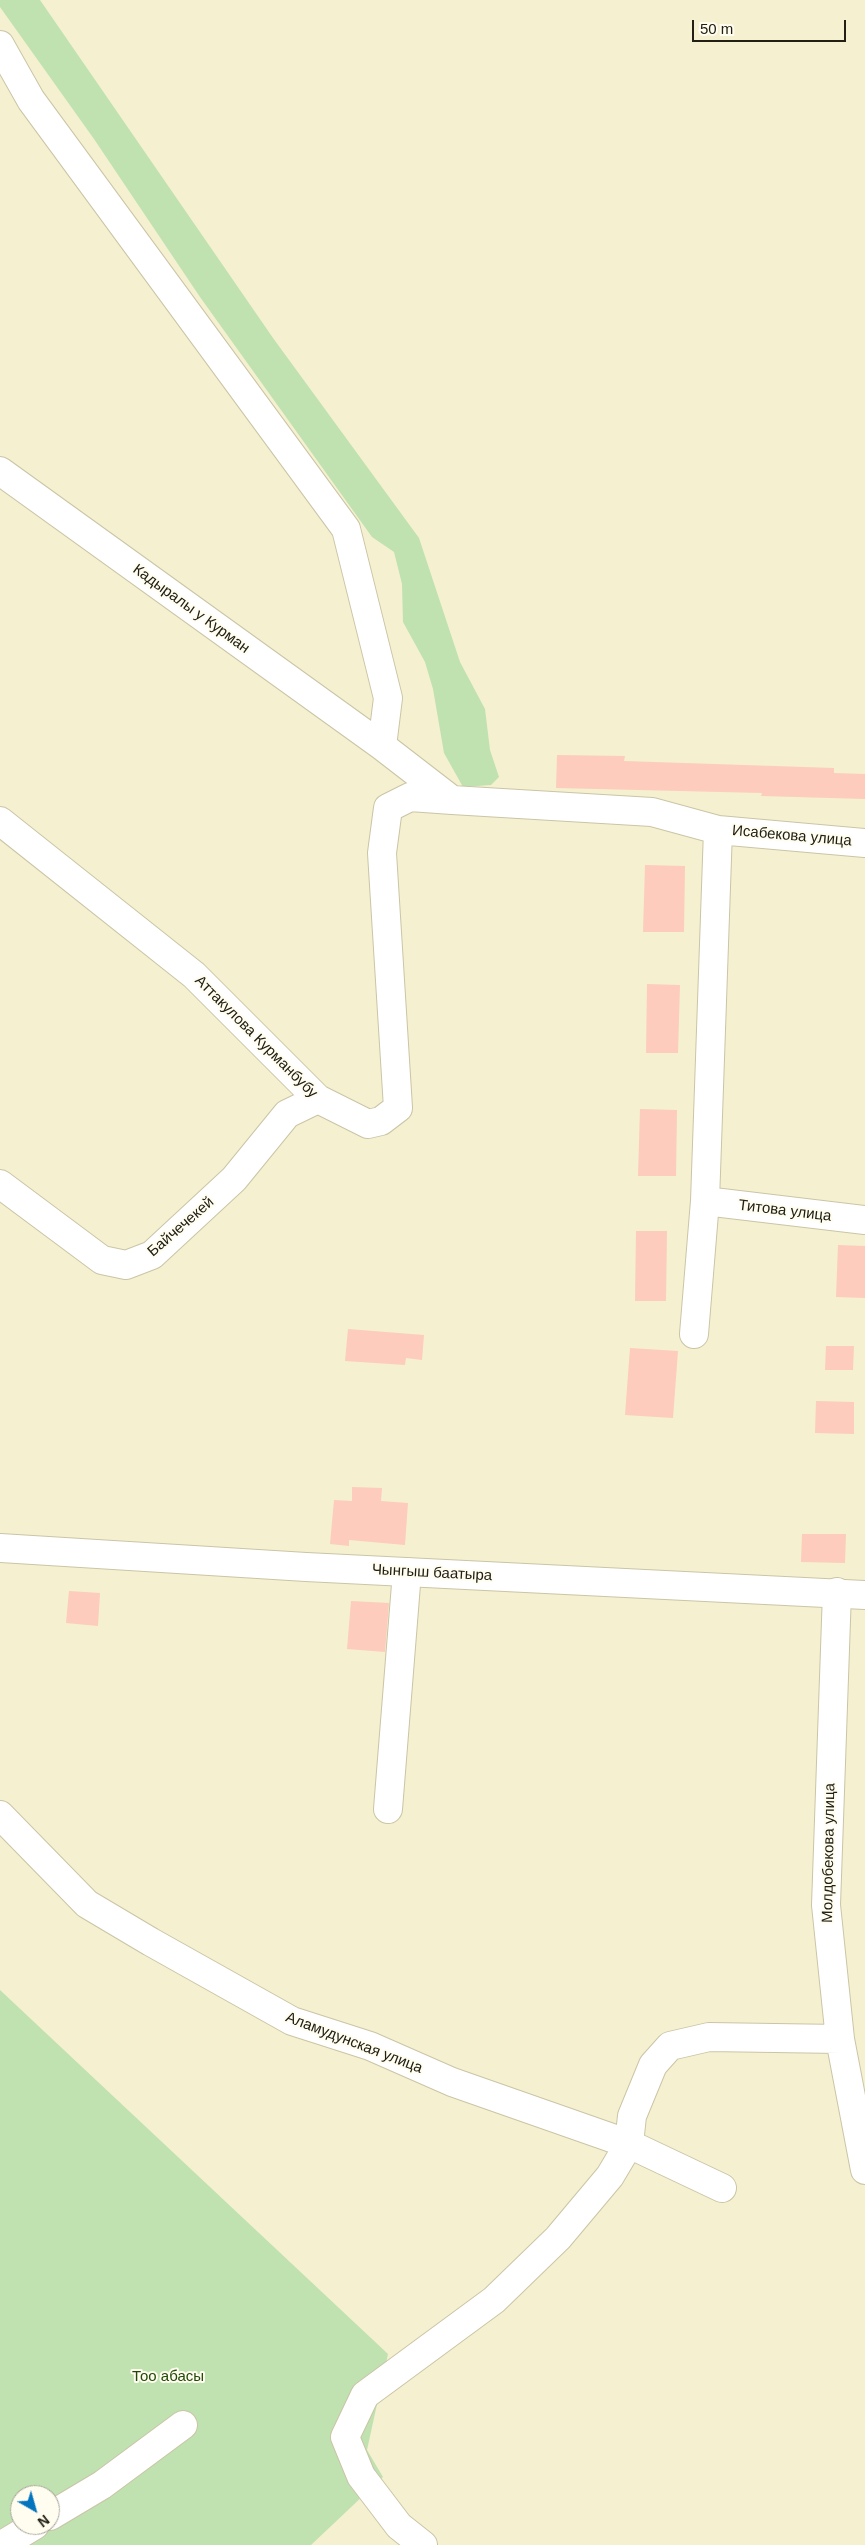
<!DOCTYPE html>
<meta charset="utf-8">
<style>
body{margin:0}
#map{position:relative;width:865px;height:2545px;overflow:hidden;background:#f5f0d0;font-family:Helvetica,sans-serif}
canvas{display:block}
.north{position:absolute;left:10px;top:2485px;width:50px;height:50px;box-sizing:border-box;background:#fffcf0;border:1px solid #a7a498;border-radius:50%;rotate:142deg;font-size:14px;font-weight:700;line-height:20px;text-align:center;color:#222014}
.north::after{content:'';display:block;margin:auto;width:18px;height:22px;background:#0374be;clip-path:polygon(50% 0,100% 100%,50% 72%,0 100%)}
.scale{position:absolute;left:692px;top:20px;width:154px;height:22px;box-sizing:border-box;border:2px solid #222014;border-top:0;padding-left:6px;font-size:15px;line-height:18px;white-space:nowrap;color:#222014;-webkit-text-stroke:4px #fffcf0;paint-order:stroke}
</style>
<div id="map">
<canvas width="865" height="2545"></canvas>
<div class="north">N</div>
<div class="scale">50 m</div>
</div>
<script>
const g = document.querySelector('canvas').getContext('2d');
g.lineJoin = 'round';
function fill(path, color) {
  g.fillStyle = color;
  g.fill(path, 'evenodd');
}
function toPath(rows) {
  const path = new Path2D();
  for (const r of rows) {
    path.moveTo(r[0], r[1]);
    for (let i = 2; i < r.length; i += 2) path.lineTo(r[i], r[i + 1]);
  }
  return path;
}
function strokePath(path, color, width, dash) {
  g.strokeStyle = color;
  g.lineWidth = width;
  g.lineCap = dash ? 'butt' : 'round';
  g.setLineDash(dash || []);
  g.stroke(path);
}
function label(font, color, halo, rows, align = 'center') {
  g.font = font + ' Helvetica,sans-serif';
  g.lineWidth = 4;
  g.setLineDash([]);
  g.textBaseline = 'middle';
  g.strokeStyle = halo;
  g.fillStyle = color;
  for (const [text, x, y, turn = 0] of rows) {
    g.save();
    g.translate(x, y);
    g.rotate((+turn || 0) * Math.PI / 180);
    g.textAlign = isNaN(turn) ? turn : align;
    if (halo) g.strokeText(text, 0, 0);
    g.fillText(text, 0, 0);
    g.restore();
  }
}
const green = toPath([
 [0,0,40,0,273,338,419,538,460,662,485,709,490,750,499,777,491,785,463,787,444,753,433,689,425,662,403,622,402,584,394,552,372,537,200,297,94,139,0,7],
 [0,1990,388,2354,367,2450,383,2477,311,2545,0,2545],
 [20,2495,50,2495,50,2525,20,2525]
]);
const building = toPath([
 [557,755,625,756,624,761,834,768,834,773,865,774,865,799,761,796,762,793,556,788],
 [645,865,685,866,684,932,643,932],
 [647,984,680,985,678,1053,646,1053],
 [640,1109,677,1110,676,1176,638,1176],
 [636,1231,667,1231,666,1301,635,1301],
 [838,1245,865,1246,865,1298,836,1297],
 [348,1329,424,1335,422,1360,406,1358,405,1365,345,1361],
 [826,1346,854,1346,853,1370,825,1370],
 [630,1348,678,1351,673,1418,625,1415],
 [816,1401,854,1402,854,1434,815,1433],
 [352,1487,382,1488,381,1501,408,1503,405,1545,349,1540,349,1546,330,1544,334,1500,352,1501],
 [802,1534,846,1534,845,1563,801,1562],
 [69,1591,100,1593,98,1626,66,1623],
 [351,1601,389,1603,385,1652,347,1649]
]);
const minor = toPath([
 [0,45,31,100,346,529,388,698,382,746,452,800,652,812,718,830,865,843],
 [0,471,382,746],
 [0,821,194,975,318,1099,368,1124,381,1121,398,1108,382,853,388,808,410,797,452,800],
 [0,1184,102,1260,126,1265,152,1255,234,1179,287,1114,318,1099],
 [705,1201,865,1220],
 [694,1334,705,1201,718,830],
 [837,1592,826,1905,840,2039,865,2170],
 [388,1809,407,1572],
 [0,1815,87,1904,151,1942,292,2021,370,2046,452,2082,629,2144,722,2188],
 [50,2516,102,2485,183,2425],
 [2,2545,35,2525],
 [423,2545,399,2526,361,2476,345,2437,365,2395,494,2300,558,2238,610,2176,629,2144,632,2116,653,2065,670,2046,709,2037,840,2039]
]);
const major = toPath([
 [0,1548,306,1567,865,1595]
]);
const streetNames = [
 ["Кадыралы у Курман",191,609,36],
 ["Исабекова улица",792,836,5],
 ["Аттакулова Курманбубу",256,1037,45],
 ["Титова улица",785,1211,7],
 ["Байчечекей",181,1227,-41],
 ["Чынгыш баатыра",432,1573,3],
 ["Молдобекова улица",829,1853,-89],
 ["Аламудунская улица",354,2043,21]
];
const parkNames = [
 ["Тоо абасы",168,2377]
];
fill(green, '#bfe2b0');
fill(building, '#fdccbc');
strokePath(minor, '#cac5a6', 30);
strokePath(major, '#cac5a6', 30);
strokePath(minor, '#fff', 28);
strokePath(major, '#fff', 28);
label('15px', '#222014', '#fffcf0', streetNames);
label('15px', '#214a06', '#fffcf0', parkNames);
</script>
